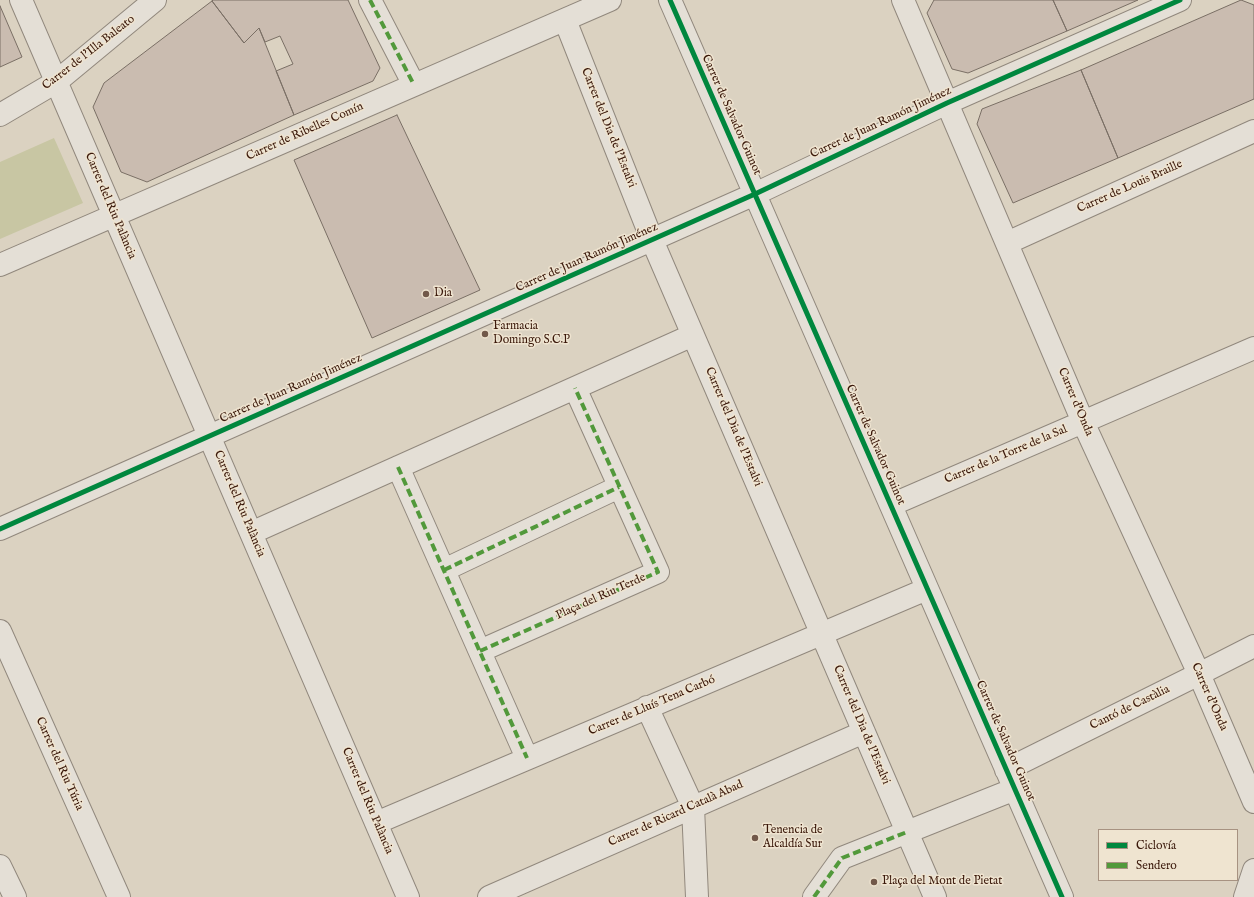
<!DOCTYPE html>
<meta charset="utf-8">
<style>
body{margin:0}
#map{position:relative;width:1254px;height:897px;overflow:hidden;background:#dbd2c1;font-family:"IM FELL English",serif}
canvas{display:block}
.legend{position:absolute;left:1098px;top:829px;width:140px;height:52px;box-sizing:border-box;background:#efe4d0;border:1px solid #a79281;margin:0;padding:5px 7px;list-style:none;font-size:12px;color:#3a180a}
.legend li{display:flex;align-items:center;gap:8px;height:20px}
.legend b{width:20px;border:1px solid #a79281}
</style>
<div id="map">
<canvas width="1254" height="897"></canvas>
<ul class="legend">
<li><b style="height:5px;background:#00873e"></b>Ciclovía</li>
<li><b style="height:5px;background:#52993b"></b>Sendero</li>
</ul>
</div>
<script>
const g = document.querySelector('canvas').getContext('2d');
g.lineJoin = 'round';
function fill(path, color) {
  g.fillStyle = color;
  g.fill(path, 'evenodd');
}
function toPath(rows) {
  const path = new Path2D();
  for (const r of rows) {
    path.moveTo(r[0], r[1]);
    for (let i = 2; i < r.length; i += 2) path.lineTo(r[i], r[i + 1]);
  }
  return path;
}
function strokePath(path, color, width, dash) {
  g.strokeStyle = color;
  g.lineWidth = width;
  g.lineCap = dash ? 'butt' : 'round';
  g.setLineDash(dash || []);
  g.stroke(path);
}
function label(font, color, halo, rows, align = 'center') {
  g.font = font + ' "IM FELL English",serif';
  g.lineWidth = 3;
  g.setLineDash([]);
  g.textBaseline = 'middle';
  g.strokeStyle = halo;
  g.fillStyle = color;
  for (const [text, x, y, turn = 0] of rows) {
    g.save();
    g.translate(x, y);
    g.rotate((+turn || 0) * Math.PI / 180);
    g.textAlign = isNaN(turn) ? turn : align;
    if (halo) g.strokeText(text, 0, 0);
    g.fillText(text, 0, 0);
    g.restore();
  }
}
const green = toPath([
 [54,138,83,203,0,239,0,162]
]);
const building = toPath([
 [213,0,348,0,380,68,373,81,294,115,276,71,293,64,280,36,265,42,259,28,244,43,212,1,213,0],
 [934,0,1053,0,1067,31,968,73,952,69,927,13,934,0],
 [1053,0,1138,0,1067,31,1053,0],
 [1241,0,1254,5,1254,99,1118,158,1081,70,1241,0],
 [212,1,244,43,259,28,294,115,147,182,121,172,93,107,104,83,212,1],
 [0,6,22,57,0,67,0,6],
 [1081,70,1118,158,1013,203,977,124,982,109,1081,70],
 [397,115,480,290,372,338,294,160,397,115]
]);
const minor = toPath([
 [21,0,408,897],
 [370,0,414,85],
 [670,0,1062,897],
 [903,0,1083,422,1199,674,1254,802],
 [565,20,652,240,935,897],
 [0,115,56,82,155,0],
 [1007,243,1254,131],
 [0,265,610,0],
 [398,467,527,758],
 [891,505,1254,348],
 [0,529,755,194,947,103,1180,0],
 [251,533,693,335],
 [444,570,619,487],
 [0,631,119,897],
 [480,651,658,572,575,388],
 [647,707,693,807,697,897],
 [1006,770,1199,674,1254,646],
 [376,823,927,589],
 [0,866,15,897],
 [489,897,864,732],
 [814,897,842,858,1015,789],
 [1245,897,1254,870]
]);
const quiet = toPath([
 [370,0,414,85],
 [398,467,527,758],
 [444,570,619,487],
 [480,651,658,572,575,388],
 [814,897,842,858,907,832]
]);
const cycleway = toPath([
 [670,0,1062,897],
 [0,529,755,194,947,103,1180,0]
]);
const markers = [
 [426,294,4,"#72594a"],
 [485,334,4,"#72594a"],
 [755,838,4,"#72594a"],
 [874,882,4,"#72594a"]
];
const streetNames = [
 ["Carrer de l'Illa Baleato",89,53,-38],
 ["Carrer de Salvador Guinot",731,115,66],
 ["Carrer de Juan Ramón Jiménez",881,123,-25],
 ["Carrer del Dia de l'Estalvi",608,128,68],
 ["Carrer de Ribelles Comín",305,132,-24],
 ["Carrer de Louis Braille",1130,187,-24],
 ["Carrer del Riu Palància",110,206,67],
 ["Carrer de Juan Ramón Jiménez",587,258,-24],
 ["Carrer de Juan Ramón Jiménez",291,389,-24],
 ["Carrer d'Onda",1075,402,67],
 ["Carrer del Dia de l'Estalvi",733,427,67],
 ["Carrer de Salvador Guinot",875,445,66],
 ["Carrer de la Torre de la Sal",1006,455,-23],
 ["Carrer del Riu Palància",239,504,67],
 ["Plaça del Riu Terde",601,597,-24],
 ["Carrer d'Onda",1209,697,66],
 ["Carrer de Lluís Tena Carbó",652,706,-23],
 ["Cantó de Castàlia",1130,708,-26],
 ["Carrer del Dia de l'Estalvi",861,725,67],
 ["Carrer de Salvador Guinot",1005,741,66],
 ["Carrer del Riu Túria",59,764,66],
 ["Carrer del Riu Palància",367,801,67],
 ["Carrer de Ricard Català Abad",676,814,-24]
];
const poiNames = [
 ["Dia",434,294],
 ["Farmacia",493,327],
 ["Domingo S.C.P",493,341],
 ["Tenencia de",763,831],
 ["Alcaldía Sur",763,845],
 ["Plaça del Mont de Pietat",882,882]
];
fill(green, '#c8c6a3');
fill(building, '#cabcb0');
strokePath(building, '#7a6f65', 1);
strokePath(minor, '#91887d', 24);
strokePath(minor, '#e4dfd6', 22);
strokePath(quiet, '#52993b', 4, [8, 4]);
strokePath(cycleway, '#00873e', 5);
for (const [x, y, r, color] of markers) {
  const dot = new Path2D();
  dot.arc(x, y, r, 0, 2 * Math.PI);
  g.fillStyle = color;
  g.fill(dot);
  strokePath(dot, '#efe4d0', 1.5);
}
label('12px', '#3a180a', '#efe4d0', streetNames);
label('12px', '#3a180a', '#efe4d0', poiNames, 'left');
</script>
